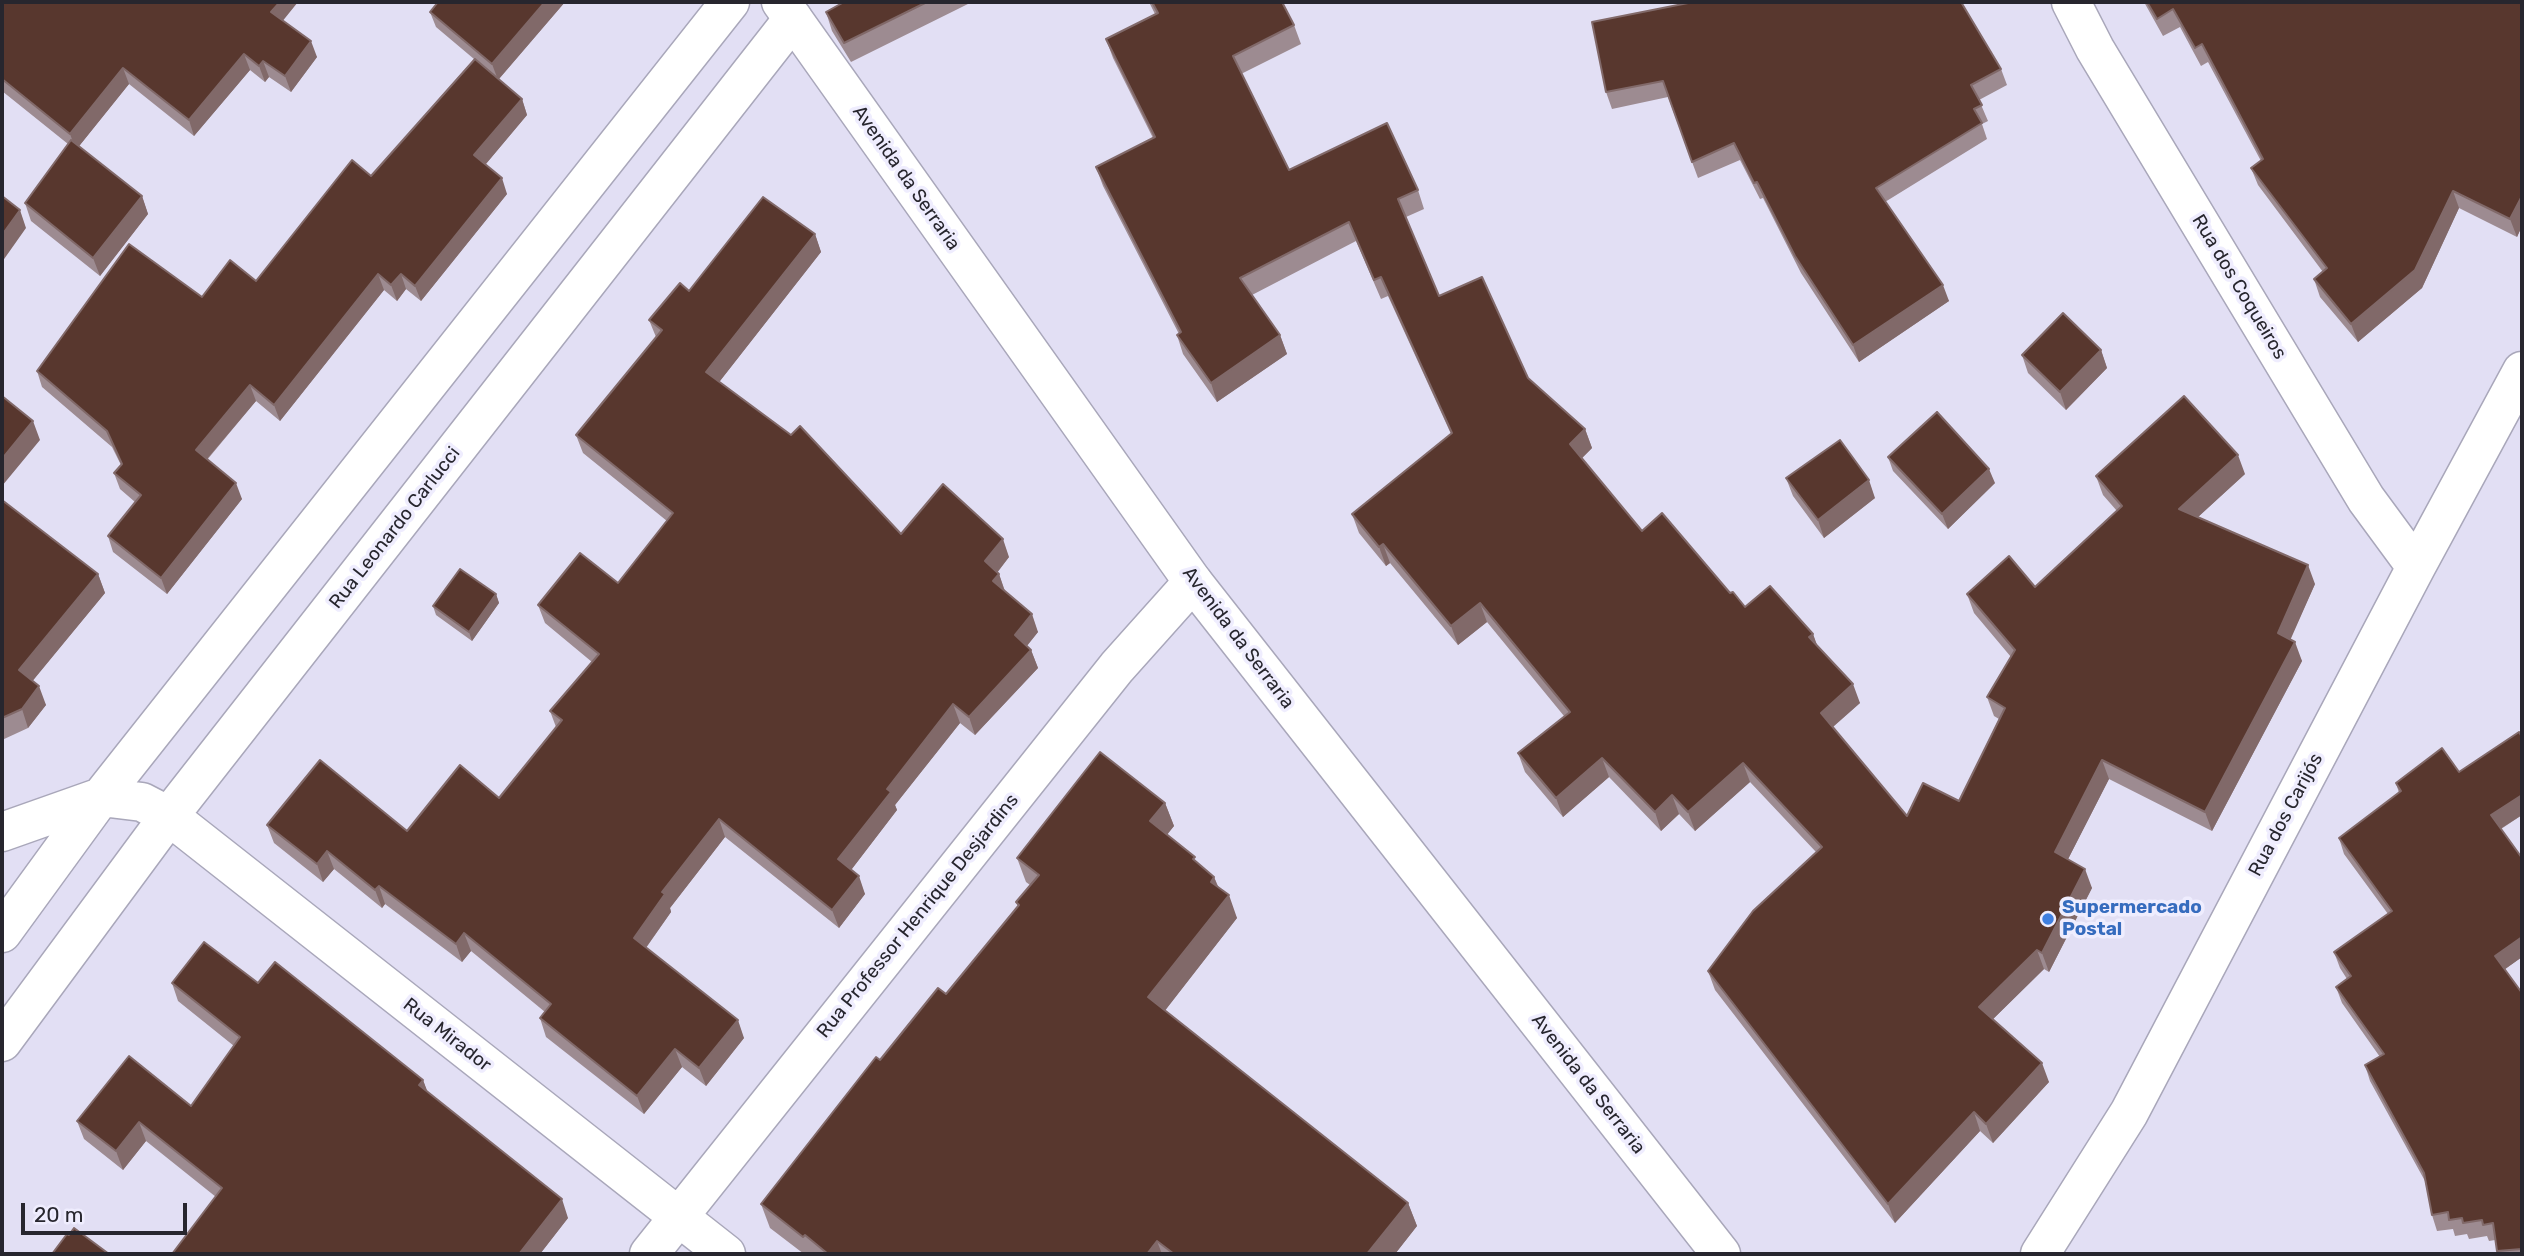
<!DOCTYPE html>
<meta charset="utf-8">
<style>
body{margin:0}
#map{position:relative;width:2524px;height:1256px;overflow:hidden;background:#e2dff4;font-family:Rubik,sans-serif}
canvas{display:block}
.frame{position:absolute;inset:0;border:4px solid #27262e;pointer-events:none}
.scale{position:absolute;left:21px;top:1203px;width:166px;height:32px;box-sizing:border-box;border:4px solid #27262e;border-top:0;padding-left:9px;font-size:21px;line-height:24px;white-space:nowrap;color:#27262e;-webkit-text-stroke:5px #efedfe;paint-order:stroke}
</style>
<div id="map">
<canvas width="2524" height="1256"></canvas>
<div class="frame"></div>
<div class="scale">20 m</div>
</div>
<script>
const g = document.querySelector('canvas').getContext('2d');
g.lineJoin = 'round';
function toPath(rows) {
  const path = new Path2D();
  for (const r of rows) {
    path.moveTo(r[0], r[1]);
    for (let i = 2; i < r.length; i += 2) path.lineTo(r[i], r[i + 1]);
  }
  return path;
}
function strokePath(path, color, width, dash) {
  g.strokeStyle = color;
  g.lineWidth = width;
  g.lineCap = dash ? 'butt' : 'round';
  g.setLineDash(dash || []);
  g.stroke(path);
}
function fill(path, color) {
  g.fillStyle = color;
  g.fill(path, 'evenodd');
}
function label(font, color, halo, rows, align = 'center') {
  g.font = font + ' Rubik,sans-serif';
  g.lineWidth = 7;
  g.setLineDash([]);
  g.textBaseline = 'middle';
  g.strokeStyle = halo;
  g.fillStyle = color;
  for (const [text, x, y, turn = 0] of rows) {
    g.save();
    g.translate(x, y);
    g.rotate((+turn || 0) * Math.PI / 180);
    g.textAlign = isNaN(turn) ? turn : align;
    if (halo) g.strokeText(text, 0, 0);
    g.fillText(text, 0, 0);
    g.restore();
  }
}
const street = toPath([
 [2071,2,2095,49,2366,499,2416,567],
 [2,832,101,797,142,802,169,816,726,1254],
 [2,933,101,797,730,2],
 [2,1042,169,816,793,19],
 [649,1254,1117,667,1193,582],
 [2040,1254,2129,1113,2416,567,2522,371]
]);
const secondary = toPath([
 [781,2,1193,582,1721,1254]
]);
const wall = toPath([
 [2,2,283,21,317,57,291,92,269,77,265,82,250,70,194,136,129,84,79,146,142,196,148,214,100,276,31,221,25,203,68,144,2,91],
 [565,2,499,79,522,99,527,115,485,165,507,194,421,301,406,289,397,301,384,290,280,421,256,401,207,460,242,499,167,594,113,552,108,536,135,502,120,489,114,473,121,465,112,447,42,387,37,371,202,297,256,281,371,176,474,59,436,27,430,12],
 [844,2,972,2,851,62,832,31,826,12],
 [1149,2,1282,2,1294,25,1301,44,1241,74,1289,170,1418,190,1424,209,1406,217,1439,296,1528,378,1585,429,1592,448,1582,458,1642,531,1730,593,1745,607,1813,634,1817,647,1860,703,1833,727,1907,816,1959,801,1999,719,1994,716,1987,697,2011,657,1974,613,1967,594,2035,587,2117,511,2103,495,2096,476,2245,474,2198,517,2315,584,2290,639,2302,661,2212,831,2109,779,2068,859,2092,888,2049,972,2044,969,1993,1019,2049,1082,1993,1143,1980,1131,1895,1223,1715,990,1708,971,1816,852,1750,782,1695,831,1679,814,1661,831,1609,777,1563,817,1525,772,1518,753,1564,716,1487,622,1458,645,1390,563,1386,566,1359,533,1352,514,1451,434,1388,296,1381,299,1356,241,1252,295,1280,335,1287,354,1217,402,1183,354,1177,335,1179,334,1103,186,1096,167,1153,138,1113,58,1106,39,1155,14],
 [2144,2,2522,2,2522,226,2517,237,2459,208,2422,288,2358,342,2320,297,2314,279,2323,272,2258,185,2251,168,2261,161,2208,62,2201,66,2180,27,2163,36],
 [1592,22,2001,69,2007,85,1979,100,1988,121,1982,124,1987,139,1885,202,1949,301,1859,362,1801,273,1763,198,1760,199,1740,160,1698,178,1668,97,1612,109,1606,92],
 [815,234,821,252,719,382,901,534,1009,557,997,573,999,574,1005,591,1038,632,1027,646,1031,650,1038,668,975,735,960,723,895,805,897,810,851,870,865,894,839,928,725,837,670,908,671,912,646,948,744,1038,706,1086,682,1067,644,1114,546,1037,540,1018,545,1012,471,951,462,962,385,904,382,908,334,869,323,882,274,843,267,825,407,831,499,798,556,727,550,711,592,662,545,623,538,605,618,583,667,521,583,453,576,435,656,337,649,320,689,291],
 [2101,350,2107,368,2066,410,2028,373,2022,355],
 [1888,457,1995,483,1948,529,1893,471],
 [1786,478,1875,498,1824,538,1793,496],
 [2,500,98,574,105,593,32,681,46,705,28,728,2,740],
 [496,594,499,603,472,641,436,615,433,606],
 [2522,737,2522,815,2501,829,2522,858,2522,957,2505,969,2522,993,2522,1254,2498,1254,2495,1240,2489,1241,2487,1236,2469,1239,2467,1234,2455,1236,2453,1229,2437,1231,2432,1215,2425,1181,2370,1081,2365,1065,2380,1057,2342,1003,2336,987,2347,979,2340,968,2334,952,2388,914,2344,854,2339,838,2399,793,2396,783,2459,772],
 [1165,803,1174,826,1167,834,1197,863,1214,877,1218,886,1237,918,1165,1010,1408,1203,1417,1226,1395,1254,804,1254,770,1228,761,1204,880,1060,946,994,1018,907,1016,902,1030,885,1026,882,1017,858],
 [172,983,258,983,423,1080,427,1092,568,1218,540,1254,172,1254,216,1197,146,1141,123,1170,84,1139,77,1121,191,1106,234,1046,178,1001]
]);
const shadedWall = toPath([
 [280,2,298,2,277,28,271,12],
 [545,2,565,2,498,80,492,64],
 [311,41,317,57,291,92,285,76],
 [244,54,250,70,194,136,189,120],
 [263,61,269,77,265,82,259,66],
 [123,68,129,84,76,150,70,134],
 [522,99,527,115,480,171,474,155],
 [502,178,507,194,421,301,415,286],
 [2453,191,2459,208,2422,288,2358,342,2351,324],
 [142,196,148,214,100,276,93,258],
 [2522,196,2522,226,2517,237,2510,219],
 [20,210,26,228,2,262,2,235],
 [815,234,821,252,713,390,706,372],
 [378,274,384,290,280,421,274,405],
 [401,274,406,289,397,301,391,285],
 [1943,285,1949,301,1859,362,1853,345],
 [1280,335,1287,354,1217,402,1211,383],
 [2101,350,2107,368,2066,410,2060,392],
 [250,385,256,401,201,466,196,450],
 [33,421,40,440,2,486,2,459],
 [1585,429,1592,448,1577,463,1570,444],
 [2238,455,2245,474,2186,528,2179,509],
 [1989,469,1995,483,1948,529,1942,514],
 [1869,480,1875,498,1824,538,1818,520],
 [236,483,242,499,167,594,161,578],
 [1003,539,1009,557,992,579,985,561],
 [1383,544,1390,563,1386,566,1379,547],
 [2308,565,2315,584,2285,652,2278,633],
 [98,574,105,593,26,689,19,670],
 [999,574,1005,592,993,581],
 [496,594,499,603,472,641,469,632],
 [1480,603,1487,622,1458,645,1451,626],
 [1032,614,1038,632,1021,653,1015,635],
 [1813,634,1820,653,1809,637],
 [2295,642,2302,661,2212,831,2205,812],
 [1031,650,1038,668,975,735,969,717],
 [1853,684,1860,703,1827,732,1821,713],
 [39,686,46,705,28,728,22,709],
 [953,704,960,723,895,805,897,810,845,878,838,859,887,789],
 [1602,758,1609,777,1563,817,1556,798],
 [2102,760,2109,779,2062,871,2055,852],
 [1743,763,1750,782,1695,831,1688,812],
 [1672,795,1679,814,1661,831,1655,812],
 [2522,795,2522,815,2497,831,2491,815],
 [1165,803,1174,826,1159,845,1150,821],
 [719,819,725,837,670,908,671,912,640,956,634,938,662,892],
 [327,851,334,869,323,882,317,864],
 [2085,869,2092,888,2049,972,2042,953],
 [859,876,865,894,839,928,832,910],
 [1214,877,1223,900,1211,882],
 [379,886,385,904,382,908,375,890],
 [1229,895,1237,918,1157,1021,1148,997],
 [464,933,471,951,462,962,456,944],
 [2522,937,2522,957,2501,972,2495,956],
 [2037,950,2044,969,1986,1026,1979,1007],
 [738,1020,744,1038,706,1086,699,1068],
 [675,1049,682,1067,644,1114,637,1096],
 [2042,1063,2049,1082,1993,1143,1986,1124],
 [423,1080,430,1098,419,1085],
 [1974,1112,1980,1131,1895,1223,1888,1204],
 [139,1122,146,1141,123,1170,116,1151],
 [562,1199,568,1218,540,1254,519,1254],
 [1408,1203,1417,1226,1395,1254,1367,1254],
 [1157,1241,1162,1254,1147,1254]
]);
const building = toPath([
 [2,2,280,2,271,12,311,41,285,76,263,61,259,66,244,54,189,120,123,68,70,134,2,79,2,2],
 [438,2,545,2,492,64,430,12,438,2],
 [844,2,927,2,844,43,826,12,844,2],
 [1152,2,1282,2,1294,25,1233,56,1289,170,1387,123,1418,190,1398,199,1439,296,1482,277,1528,378,1585,429,1570,444,1642,531,1662,513,1730,593,1733,592,1745,607,1770,586,1813,634,1809,637,1853,684,1821,713,1907,816,1923,783,1959,801,2005,708,1987,697,2015,650,1967,594,2009,556,2035,587,2122,506,2096,476,2184,396,2238,455,2179,509,2308,565,2278,633,2295,642,2205,812,2102,760,2055,852,2085,869,2042,953,2037,950,1979,1007,2042,1063,1986,1124,1974,1112,1888,1204,1708,971,1753,911,1822,847,1743,763,1688,812,1672,795,1655,812,1602,758,1556,798,1518,753,1570,712,1480,603,1451,626,1383,544,1379,547,1352,514,1452,433,1381,277,1374,280,1349,222,1240,278,1280,335,1211,383,1177,335,1181,332,1096,167,1155,137,1106,39,1158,13,1152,2],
 [1693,2,1961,2,2001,69,1971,85,1982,105,1974,109,1982,123,1876,188,1943,285,1853,345,1795,256,1757,182,1754,183,1734,143,1692,162,1663,81,1606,92,1592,22,1693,2],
 [2147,2,2522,2,2522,196,2510,219,2453,191,2415,270,2351,324,2314,279,2327,268,2251,168,2263,159,2202,44,2195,48,2173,9,2157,19,2147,2],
 [475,59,522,99,474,155,502,178,415,286,401,274,391,285,378,274,274,405,250,385,196,450,236,483,161,578,108,536,141,495,114,473,122,464,107,431,37,371,129,244,202,297,230,260,256,281,352,160,371,176,475,59],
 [71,140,142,196,93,258,25,203,71,140],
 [2,196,20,210,2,235,2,196],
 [763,197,815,234,706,372,791,435,800,426,901,534,943,484,1003,539,985,561,999,574,993,581,1032,614,1015,635,1031,650,969,717,953,704,887,789,891,792,838,859,859,876,832,910,719,819,662,892,665,894,634,938,738,1020,699,1068,675,1049,637,1096,540,1018,551,1004,464,933,456,944,379,886,375,890,327,851,317,864,267,825,320,760,407,831,460,765,499,798,562,720,550,711,599,654,538,605,580,553,618,583,673,513,576,435,662,330,649,320,680,283,689,291,763,197],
 [2063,313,2101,350,2060,392,2022,355,2063,313],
 [2,396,33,421,2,459,2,396],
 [1937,412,1989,469,1942,514,1888,457,1937,412],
 [1840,440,1869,480,1818,520,1786,478,1840,440],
 [2,500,98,574,19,670,39,686,22,709,2,718,2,500],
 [460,569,496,594,469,632,433,606,460,569],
 [2519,732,2522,737,2522,795,2491,815,2522,858,2522,937,2495,956,2522,993,2522,1249,2497,1251,2493,1223,2483,1225,2482,1220,2463,1223,2462,1218,2449,1220,2448,1212,2432,1215,2424,1173,2365,1065,2384,1054,2336,987,2351,976,2334,952,2392,911,2339,838,2401,791,2396,783,2442,748,2459,772,2519,732],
 [1100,752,1165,803,1150,821,1195,857,1193,859,1214,877,1211,882,1229,895,1148,997,1408,1203,1367,1254,1174,1254,1157,1241,1147,1254,828,1254,805,1235,803,1237,761,1204,876,1057,880,1060,938,988,946,994,1019,905,1016,902,1039,875,1017,858,1100,752],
 [204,942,258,983,275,962,423,1080,419,1085,562,1199,519,1254,172,1254,222,1188,139,1122,116,1151,77,1121,129,1056,191,1106,240,1037,172,983,204,942],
 [74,1228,109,1254,52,1254,67,1234,69,1235,74,1228]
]);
const markers = [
 [2048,919,7,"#3f7fe0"]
];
const streetNames = [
 ["Avenida da Serraria",906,178,55],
 ["Rua dos Coqueiros",2239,287,59],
 ["Rua Leonardo Carlucci",395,528,-52],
 ["Avenida da Serraria",1238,638,53],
 ["Rua dos Carijós",2286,815,-62],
 ["Rua Professor Henrique Desjardins",918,916,-51],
 ["Rua Mirador",447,1035,38],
 ["Avenida da Serraria",1588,1084,52]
];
const shopNames = [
 ["Supermercado",2062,908],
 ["Postal",2062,930]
];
strokePath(street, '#a9a7ba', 41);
strokePath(secondary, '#a9a7ba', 41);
strokePath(street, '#fff', 38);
strokePath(secondary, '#fff', 38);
fill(wall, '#9d8b91');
fill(shadedWall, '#816969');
fill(building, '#58372e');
strokePath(building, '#816969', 2);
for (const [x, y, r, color] of markers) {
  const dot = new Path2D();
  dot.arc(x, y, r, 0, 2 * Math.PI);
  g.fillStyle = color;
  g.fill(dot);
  strokePath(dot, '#efedfe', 2.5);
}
label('19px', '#27262e', '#efedfe', streetNames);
label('bold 19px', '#366cbe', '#efedfe', shopNames, 'left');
</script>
